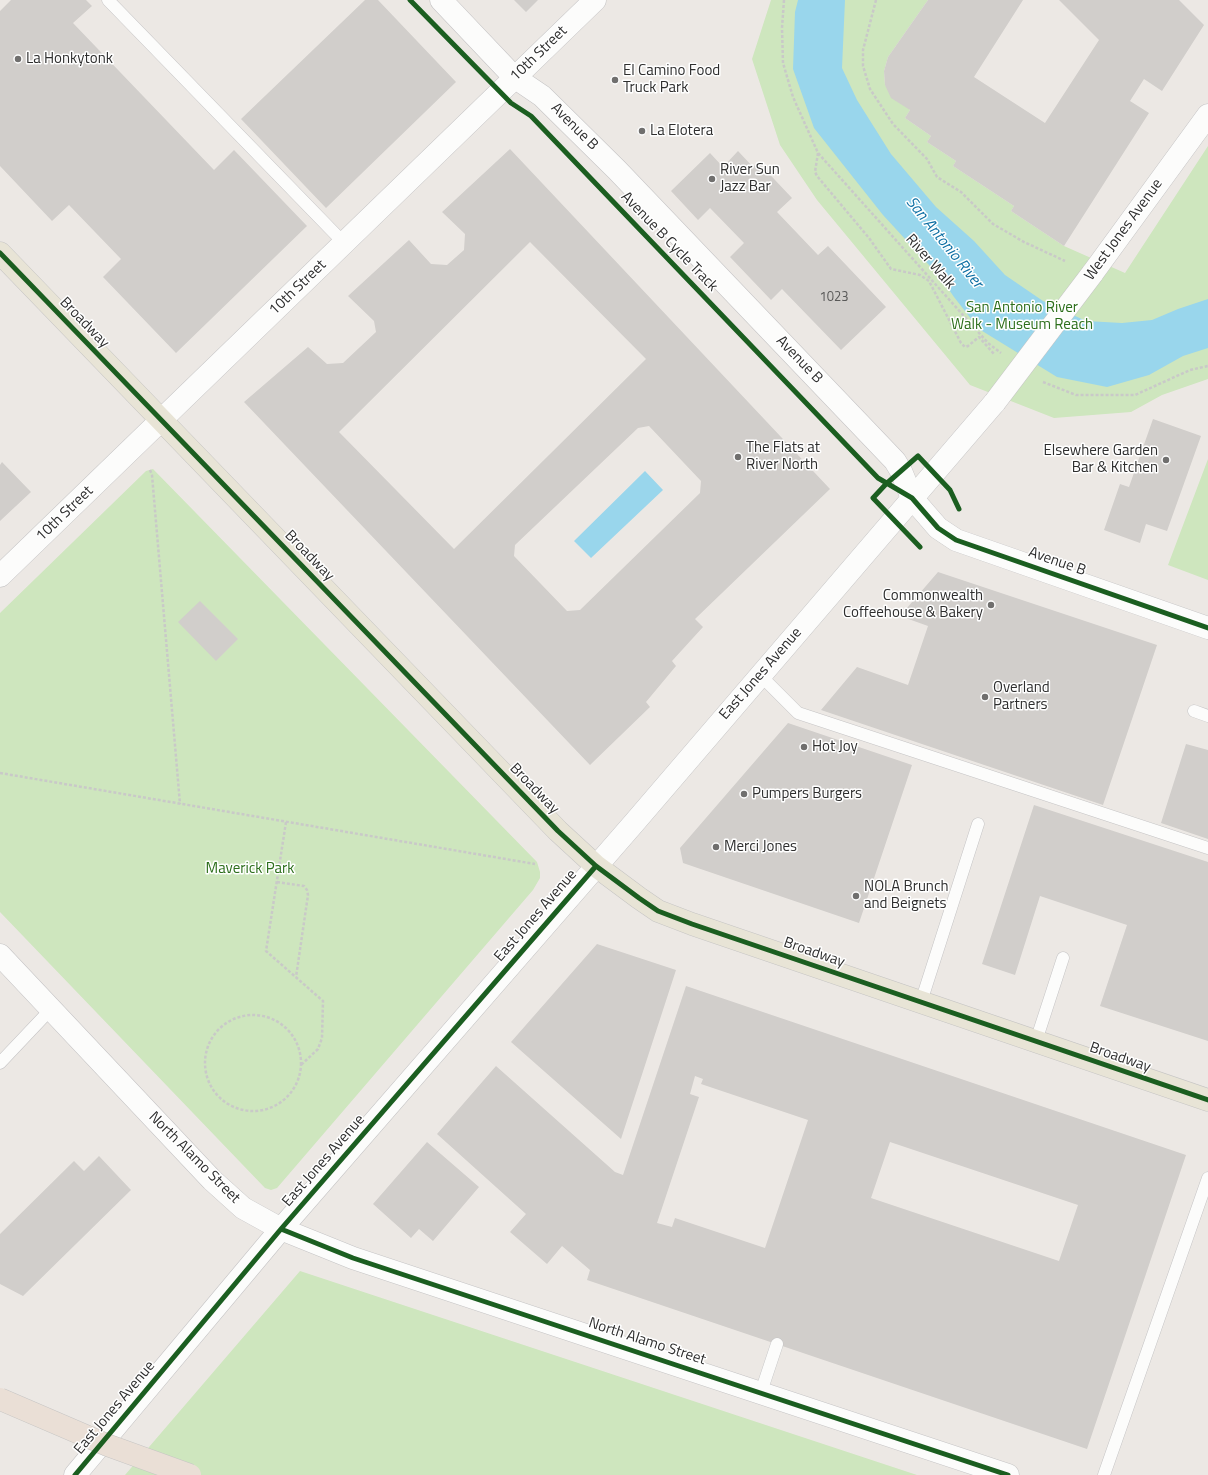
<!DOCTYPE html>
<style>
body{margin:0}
canvas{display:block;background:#ece8e4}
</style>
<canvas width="1208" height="1475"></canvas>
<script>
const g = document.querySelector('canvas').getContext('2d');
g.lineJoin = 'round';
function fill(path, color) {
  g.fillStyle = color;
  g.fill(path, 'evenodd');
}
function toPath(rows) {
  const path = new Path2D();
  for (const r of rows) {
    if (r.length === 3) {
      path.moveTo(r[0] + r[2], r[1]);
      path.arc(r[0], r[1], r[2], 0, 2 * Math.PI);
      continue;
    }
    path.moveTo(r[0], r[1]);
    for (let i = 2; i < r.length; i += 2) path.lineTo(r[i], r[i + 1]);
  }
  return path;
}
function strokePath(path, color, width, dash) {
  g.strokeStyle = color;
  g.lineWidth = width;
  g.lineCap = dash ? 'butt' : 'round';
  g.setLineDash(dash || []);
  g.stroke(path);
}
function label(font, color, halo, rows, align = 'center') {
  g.font = font + ' "Titillium Web",sans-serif';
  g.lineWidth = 3;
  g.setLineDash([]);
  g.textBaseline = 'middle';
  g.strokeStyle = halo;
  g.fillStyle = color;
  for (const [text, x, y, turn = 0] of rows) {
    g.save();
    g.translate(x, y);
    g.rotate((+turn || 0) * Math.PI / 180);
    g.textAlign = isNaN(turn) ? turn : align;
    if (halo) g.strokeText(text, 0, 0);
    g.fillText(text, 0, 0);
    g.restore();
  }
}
const green = toPath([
 [771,0,928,0,888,57,884,71,885,85,910,110,905,118,931,136,927,142,956,161,953,166,1014,206,1011,211,1064,246,1125,273,1208,146,1208,379,1162,395,1131,412,1054,418,970,385,817,200,780,145,752,59],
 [1208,459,1208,580,1168,565],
 [153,469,537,862,540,872,540,878,533,890,277,1188,271,1190,265,1188,0,912,0,613,146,471],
 [300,1271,917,1475,125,1475]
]);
const water = toPath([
 [798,0,845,0,842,68,857,100,891,154,936,207,974,241,1005,275,1043,301,1086,321,1122,323,1152,320,1178,309,1208,299,1208,348,1183,356,1149,375,1107,387,1057,377,979,329,954,297,941,278,883,215,814,128,793,69,795,12],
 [645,471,663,490,591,558,574,541]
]);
const building = toPath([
 [11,0,86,0,92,6,73,23,214,170,234,150,307,226,176,353,103,277,121,259,69,205,52,221,0,166,0,11],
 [365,0,378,0,456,82,326,208,241,119],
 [514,0,538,0,526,12],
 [928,0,1023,0,974,77,1045,123,1099,40,1059,0,1179,0,1204,25,1162,91,1144,79,1130,101,1149,113,1064,246,1011,211,1014,206,953,166,956,161,927,142,931,136,905,118,910,110,891,98,885,85,884,71,888,57],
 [510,149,830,489,695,619,703,627,672,661,676,666,646,702,650,707,590,765,244,402,308,347,327,364,343,363,376,332,374,321,348,296,409,240,431,264,447,265,464,250,465,234,442,212],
 [530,242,646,359,454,549,339,432],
 [649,426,701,481,700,493,580,610,567,611,514,556,515,545,638,428],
 [738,151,753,167,758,162,792,198,777,212,818,255,828,246,886,307,841,350,782,289,771,300,730,257,744,243,710,208,698,220,671,191,710,153,723,167],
 [1153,419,1201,436,1167,531,1146,524,1140,543,1104,530,1120,484,1129,487],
 [2,462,31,492,0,521,0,465],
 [938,572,1157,645,1103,805,821,710,857,667,908,685,928,626,900,616],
 [200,601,238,639,216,661,178,622],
 [788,723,912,765,859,923,683,863,680,848],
 [1186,744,1208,750,1208,839,1161,823],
 [1034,805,1208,862,1208,1041,1100,1006,1127,925,1040,896,1015,975,982,964],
 [597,944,676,970,621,1139,511,1042],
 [686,986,1186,1155,1087,1449,587,1280,590,1270,562,1246,547,1264,510,1232,526,1214,437,1134,496,1066,615,1172,623,1175],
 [695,1076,703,1079,701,1084,808,1120,765,1248,675,1218,672,1227,657,1223,699,1097,690,1094],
 [890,1142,1078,1205,1059,1261,871,1198],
 [427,1142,479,1187,433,1241,419,1229,411,1238,373,1204],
 [99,1156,131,1190,23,1296,0,1284,0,1234,74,1161,84,1171]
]);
const path = toPath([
 [784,0,782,28,783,63,793,97,818,153,988,343,1001,353],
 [876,0,863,50,863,66,870,89,893,124,927,159,937,177,961,192,993,224,1024,242,1065,261],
 [818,153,815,172,817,176,869,238,891,269,920,275,929,281,961,343,965,347,968,346,979,337,994,354],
 [1043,382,1076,395,1135,395,1190,370,1208,366],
 [150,470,152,475,180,804],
 [0,773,535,864],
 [286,822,266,951,323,1001,322,1038,318,1049,301,1065],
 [277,882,304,886,307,890,308,895,296,977],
 [253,1063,48]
]);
const lane = toPath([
 [108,0,344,243],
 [760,675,798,713,1208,848],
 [1194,711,1208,716],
 [921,1002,978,824],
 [1036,1041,1063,958],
 [0,1063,51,1009],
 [761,1392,777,1344],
 [1104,1475,1208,1178]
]);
const street = toPath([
 [441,0,514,77,542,96,617,170,895,461,901,471,912,498,938,528,956,540,1208,628],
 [0,576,595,0]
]);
const secondary = toPath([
 [1092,274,1208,115],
 [0,955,212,1180,243,1208,281,1229,353,1258,1008,1475],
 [75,1475,281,1229,634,823,995,402]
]);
const primary = toPath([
 [0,253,558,831,596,866,639,898,658,911,692,924,1208,1100]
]);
const secondaryBridge = toPath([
 [995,402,1092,274]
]);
const highwayBridge = toPath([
 [0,1399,107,1445,190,1475]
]);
const cycleway = toPath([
 [410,0,511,103,531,116,878,478,912,498,938,528,956,540,1208,628],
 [0,253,558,831,596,866,639,898,658,911,692,924,1208,1100],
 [920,547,873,498,886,484,918,456,950,490,959,509],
 [281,1229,353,1258,1008,1475],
 [75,1475,281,1229,596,866]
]);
const markers = [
 [18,59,4,"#706f6e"],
 [615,80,4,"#706f6e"],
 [642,131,4,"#706f6e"],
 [712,179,4,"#706f6e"],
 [738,457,4,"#706f6e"],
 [1166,460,4,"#706f6e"],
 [991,605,4,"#706f6e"],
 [985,697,4,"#706f6e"],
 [804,747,4,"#706f6e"],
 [744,794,4,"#706f6e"],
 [716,847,4,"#706f6e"],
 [856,896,4,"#706f6e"]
];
const numberNames = [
 ["1023",834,298]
];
const streetNames = [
 ["10th Street",539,54,-44],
 ["Avenue B",574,127,45],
 ["West Jones Avenue",1124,230,-54],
 ["Avenue B Cycle Track",669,242,46],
 ["River Walk",930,262,49],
 ["10th Street",298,288,-44],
 ["Broadway",84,323,46],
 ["Avenue B",799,360,46],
 ["10th Street",65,514,-44],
 ["Broadway",309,556,46],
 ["Avenue B",1057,562,19],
 ["East Jones Avenue",761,674,-49],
 ["Broadway",534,789,46],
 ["East Jones Avenue",536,916,-49],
 ["Broadway",814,953,19],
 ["Broadway",1120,1058,19],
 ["North Alamo Street",194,1158,45],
 ["East Jones Avenue",324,1161,-49],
 ["North Alamo Street",647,1342,18],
 ["East Jones Avenue",115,1408,-50]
];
const poiNames = [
 ["La Honkytonk",26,59],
 ["El Camino Food",623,71],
 ["Truck Park",623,88],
 ["La Elotera",650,131],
 ["River Sun",720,170],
 ["Jazz Bar",720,187],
 ["The Flats at",746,448],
 ["River North",746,465],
 ["Elsewhere Garden",1158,451,"right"],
 ["Bar & Kitchen",1158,468,"right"],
 ["Commonwealth",983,596,"right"],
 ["Coffeehouse & Bakery",983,613,"right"],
 ["Overland",993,688],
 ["Partners",993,705],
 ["Hot Joy",812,747],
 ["Pumpers Burgers",752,794],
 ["Merci Jones",724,847],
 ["NOLA Brunch",864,887],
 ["and Beignets",864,904]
];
const parkNames = [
 ["San Antonio River",1022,308],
 ["Walk - Museum Reach",1022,325],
 ["Maverick Park",250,869]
];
const waterNames = [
 ["San Antonio River",944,243,51]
];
fill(green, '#cee6be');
fill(water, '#99d6ec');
fill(building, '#d1cecb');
strokePath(lane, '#c5c4c5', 13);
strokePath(street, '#c5c4c5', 23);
strokePath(secondary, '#c5c4c5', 23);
strokePath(primary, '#c6c5c4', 23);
strokePath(path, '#c9c9c8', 2.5, [3, 2]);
strokePath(lane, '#fcfcfb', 12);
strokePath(street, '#fcfcfb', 22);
strokePath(secondary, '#fcfcfb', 22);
strokePath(primary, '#e8e4d6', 22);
strokePath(secondaryBridge, '#c5c4c5', 23, []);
strokePath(highwayBridge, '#c6c5c4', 23, []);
strokePath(secondaryBridge, '#fcfcfb', 22);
strokePath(highwayBridge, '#eadfd6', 22);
strokePath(cycleway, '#1b5e20', 5);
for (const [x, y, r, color] of markers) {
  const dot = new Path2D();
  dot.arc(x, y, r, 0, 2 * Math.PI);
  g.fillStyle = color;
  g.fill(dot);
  strokePath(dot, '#fff', 1.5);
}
label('13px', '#585857', null, numberNames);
label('15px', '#2e2e2e', '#fff', streetNames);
label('15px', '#2e2e2e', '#fff', poiNames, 'left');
label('15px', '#2c6e1b', '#fff', parkNames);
label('italic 16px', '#0d6fa3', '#fff', waterNames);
</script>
